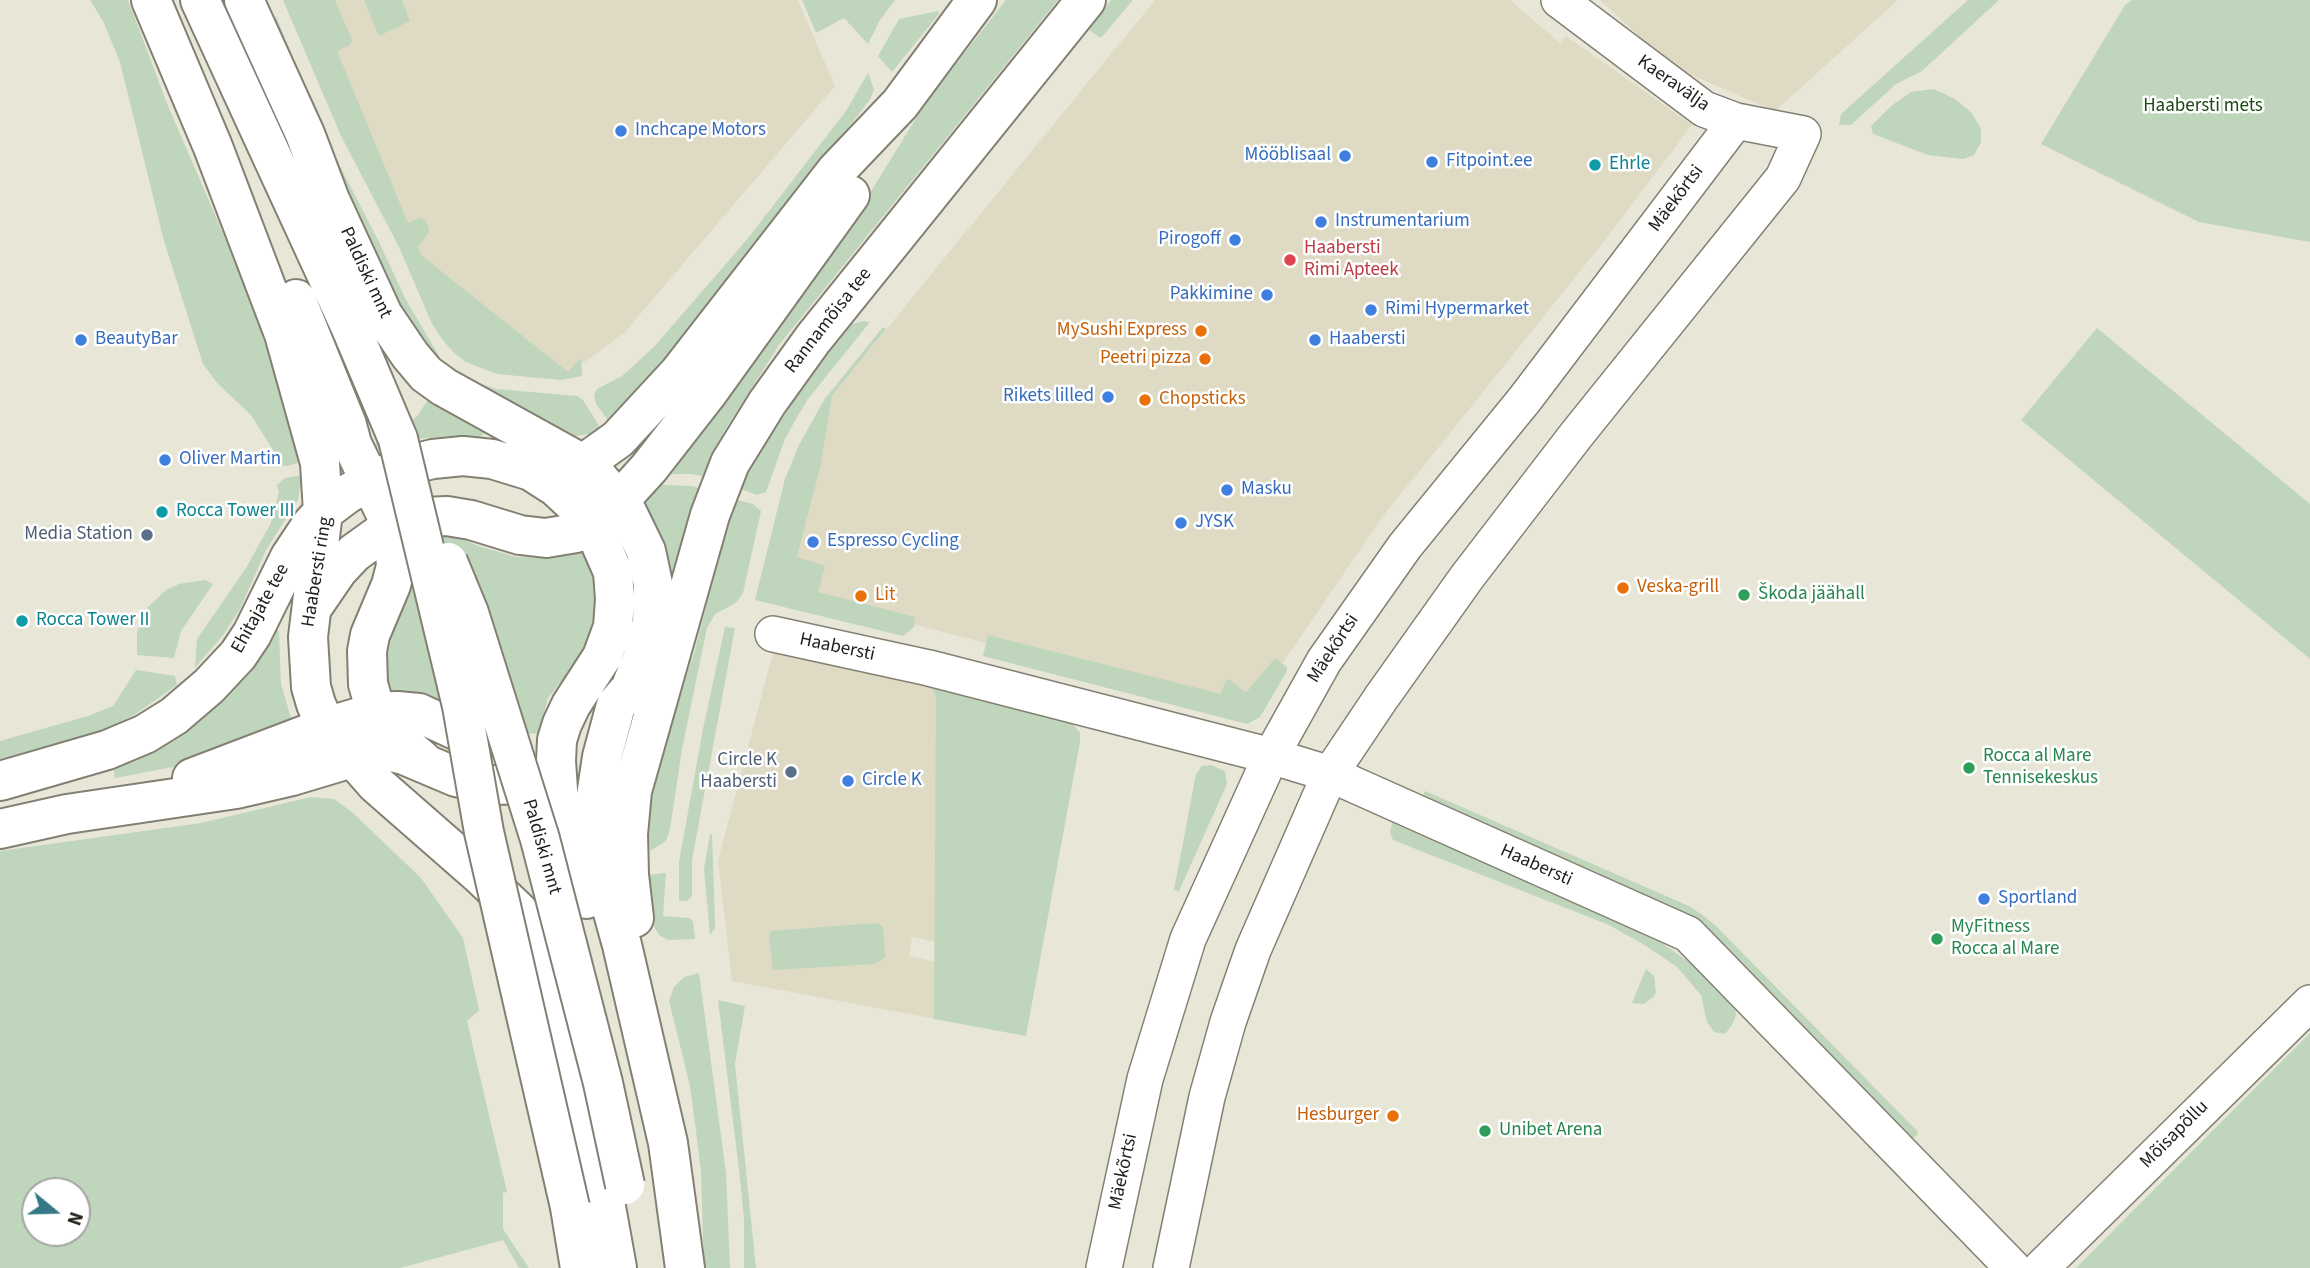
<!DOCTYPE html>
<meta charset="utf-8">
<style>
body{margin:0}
#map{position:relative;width:2310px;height:1268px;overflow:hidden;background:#e8e6d7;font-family:"Source Sans 3",sans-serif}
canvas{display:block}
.north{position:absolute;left:21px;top:1177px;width:70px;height:70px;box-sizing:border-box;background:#fff;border:2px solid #a5a5a3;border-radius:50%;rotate:109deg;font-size:19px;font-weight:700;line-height:28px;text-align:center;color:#1f1e19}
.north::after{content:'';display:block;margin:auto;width:24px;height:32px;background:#357988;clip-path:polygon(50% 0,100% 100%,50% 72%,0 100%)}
</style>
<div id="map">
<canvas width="2310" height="1268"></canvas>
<div class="north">N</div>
</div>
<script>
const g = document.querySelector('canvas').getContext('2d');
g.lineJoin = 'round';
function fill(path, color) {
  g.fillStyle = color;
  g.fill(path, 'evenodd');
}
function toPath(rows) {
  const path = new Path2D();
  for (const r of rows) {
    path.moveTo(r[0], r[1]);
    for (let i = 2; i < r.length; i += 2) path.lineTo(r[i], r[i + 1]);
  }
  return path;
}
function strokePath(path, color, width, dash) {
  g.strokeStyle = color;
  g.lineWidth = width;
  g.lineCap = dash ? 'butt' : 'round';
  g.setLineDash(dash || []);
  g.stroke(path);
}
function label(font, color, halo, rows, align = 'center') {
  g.font = font + ' "Source Sans 3",sans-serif';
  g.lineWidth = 5;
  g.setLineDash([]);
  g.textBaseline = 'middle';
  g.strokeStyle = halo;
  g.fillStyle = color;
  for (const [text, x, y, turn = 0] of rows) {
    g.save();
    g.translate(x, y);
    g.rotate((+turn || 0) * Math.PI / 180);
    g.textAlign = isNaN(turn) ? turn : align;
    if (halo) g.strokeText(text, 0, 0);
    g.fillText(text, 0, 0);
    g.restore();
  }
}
const built = toPath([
 [287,0,798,0,835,86,625,332,565,376,463,347],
 [1155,0,1510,0,1560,43,1566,36,1692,125,1606,239,1383,516,1250,711,788,592,821,464,832,396],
 [1600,0,1898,0,1775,111,1673,67],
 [774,649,931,684,936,698,940,746,937,942,912,937,909,956,937,962,936,1019,732,981,718,861]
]);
const green = toPath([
 [90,0,128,0,168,106,251,298,301,462,287,466,281,466,276,461,273,450,251,415,218,384,203,364,164,241,120,62,103,21],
 [283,0,335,0,352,40,350,45,337,51,408,223,419,218,426,221,429,229,428,234,418,247,421,255,568,372,581,358,582,376,561,380,497,374,466,362,455,354,442,339,432,324,399,247,341,136],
 [364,0,402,0,410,21,379,36],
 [802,0,895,0,880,20,868,44,844,18,816,33],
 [1006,0,1058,0,779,345,723,433,722,443,705,477,692,474,667,474,870,193,926,102],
 [1111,0,1133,0,1101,38,1089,30],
 [1968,0,1999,0,1922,71,1896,84,1851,125,1839,125,1841,114],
 [2132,0,2310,0,2310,242,2199,222,2041,144,2125,5],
 [938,11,939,14,892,72,878,56,899,19],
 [276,16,325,137,379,242,405,298,439,356,439,360,403,325,273,22],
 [868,73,874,89,871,98,678,353,611,424,596,404,594,396,597,389,622,376,654,347,749,237,846,111],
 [1934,89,1955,99,1972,113,1981,129,1981,142,1974,155,1963,159,1928,155,1873,134,1871,126,1891,106,1911,92],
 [864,321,870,322,808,399,796,419,785,439,766,492,757,495,738,488,743,477,807,381,847,328,852,324],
 [883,327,886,329,832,396,821,464,797,557,825,566,818,592,915,617,914,627,903,636,755,600,785,479,799,445,824,400],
 [2097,328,2310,504,2310,659,2021,420],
 [450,369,474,381,496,389,577,396,583,400,601,429,590,434,574,436,558,433],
 [432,393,486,431,485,433,478,438,459,436,425,438,398,442,374,451,371,446,406,425,419,414],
 [302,475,298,500,266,550,240,609,224,634,195,668,197,639,246,568,271,523,279,492,277,485,285,478],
 [656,482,664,485,693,486,701,489,691,511,671,580,635,505],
 [734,499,753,504,761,511,743,593,736,603,715,614,707,628,682,749,670,829,666,841,650,851,646,815,660,755,694,653],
 [449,533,478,546,517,557,550,558,586,549,594,571,597,597,591,629,580,657,548,698,538,734,490,730,384,692,381,683,401,534],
 [205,580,213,584,181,631,174,658,137,655,137,632,148,607,166,590,179,584],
 [725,627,735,628,692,860,692,896,687,901,679,901,679,862,703,729],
 [277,629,279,632,281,684,293,725,189,764,115,778,113,765,137,758,166,744,204,717,235,687],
 [988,635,1221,694,1226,681,1229,679,1246,693,1275,658,1287,667,1287,671,1260,717,1247,724,983,656],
 [136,670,175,676,177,685,134,715,88,738,0,763,0,741,88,716,113,706],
 [931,684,1069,719,1080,733,1080,742,1026,1036,934,1019,936,698],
 [1211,765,1225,771,1227,784,1179,891,1177,891,1174,890,1196,774,1202,766],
 [1425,791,1689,906,1701,914,1715,925,1918,1132,1917,1135,1912,1139,1904,1135,1741,967,1422,798],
 [311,797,334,799,353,813,421,878,463,938,479,1010,467,1021,507,1192,503,1193,503,1229,529,1268,519,1268,503,1240,400,1268,0,1268,0,851,201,823],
 [77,1191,77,1233,35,1233,35,1191],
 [1394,816,1646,932,1699,969,1733,998,1736,1015,1732,1025,1725,1034,1714,1032,1707,1022,1701,995,1677,967,1646,946,1609,925,1393,840,1390,832],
 [710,834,712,834,715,921,715,928,710,935,704,869],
 [666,873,663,916,689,918,693,921,695,939,668,940,659,935,652,923,649,906,647,875],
 [877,923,883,927,885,957,875,964,773,970,769,936,771,931],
 [1646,969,1654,976,1656,992,1653,997,1644,1004,1632,1003],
 [699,973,726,1173,730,1268,704,1268,701,1173,695,1123,690,1086,669,1001,674,987,684,977],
 [718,1000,745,1006,735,1064,756,1268,744,1268,744,1219,739,1169],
 [2310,1033,2310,1268,2076,1268]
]);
const minor = toPath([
 [773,634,929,668,1271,756,1330,774,1688,934,2013,1268],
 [1104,1268,1145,1079,1188,939,1271,756,1324,661,1405,546,1525,399,1736,121],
 [1171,1268,1207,1097,1228,1022,1253,950,1330,774,1381,698,1467,577,1577,434,1783,178,1803,134,1736,121,1704,109,1559,0],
 [2041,1268,2310,1003]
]);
const major = toPath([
 [151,0,213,147,284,334,320,463,323,512,308,637,311,687,316,704,326,727,376,784,480,875,518,911,537,941,551,968,569,1029,600,1174,617,1268],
 [200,0,351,328,398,439],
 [244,0,305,134,330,200,383,315,410,355,426,374,444,387,583,464,595,474,627,512,646,551,653,584,652,623,642,659,630,689,616,705,602,757,595,803,600,866,622,945,668,1143,685,1268],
 [296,299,347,425,352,444,393,529,396,566,391,585,370,635,367,651,368,684,376,712,394,736,422,760],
 [531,471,556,487,582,511,592,524,613,572,615,599,613,627,602,657,571,705,562,724,557,740,556,761,559,804,586,899],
 [314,605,338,570,354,553,379,535,408,521,424,517,447,516,471,520,520,535,546,538,576,533,592,524,618,502,649,468,709,391,850,195],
 [192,778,326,727,376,712,397,711,419,713,475,739,495,745],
 [0,781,107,750,145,734,174,716,209,686,238,655,252,634,290,557,312,524,323,512,347,494,370,481,405,466,433,459,463,456,492,459,531,471,559,471,583,464,618,439,679,373,837,170,900,104,977,0],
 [0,829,67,814,236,789,292,776,352,758,368,751,384,750,404,755,456,777,492,785,542,784,553,781],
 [634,918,629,875,628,834,632,791,710,515,730,463,767,403,813,339,1086,0],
 [570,1207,580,1268]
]);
const majorBridge = toPath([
 [398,439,462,706,484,832,570,1207],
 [448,562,469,613,540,839,603,1083,625,1185]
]);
const markers = [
 [621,131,7,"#3f7fe0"],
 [1345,156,7,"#3f7fe0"],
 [1432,162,7,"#3f7fe0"],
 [1595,165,7,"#0f9aa8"],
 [1321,222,7,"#3f7fe0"],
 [1235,240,7,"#3f7fe0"],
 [1290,260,7,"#e0444e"],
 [1267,295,7,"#3f7fe0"],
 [1371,310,7,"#3f7fe0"],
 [1201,331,7,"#e8710a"],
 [81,340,7,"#3f7fe0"],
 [1315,340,7,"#3f7fe0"],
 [1205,359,7,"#e8710a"],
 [1108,397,7,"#3f7fe0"],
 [1145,400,7,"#e8710a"],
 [165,460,7,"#3f7fe0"],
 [1227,490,7,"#3f7fe0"],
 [162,512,7,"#0f9aa8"],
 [1181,523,7,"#3f7fe0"],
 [147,535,7,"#5c6f8a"],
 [813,542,7,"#3f7fe0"],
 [1623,588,7,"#e8710a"],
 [1744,595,7,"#2e9e5b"],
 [861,596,7,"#e8710a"],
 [22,621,7,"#0f9aa8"],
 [1969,768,7,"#2e9e5b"],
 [791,772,7,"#5c6f8a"],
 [848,781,7,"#3f7fe0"],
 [1984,899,7,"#3f7fe0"],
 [1937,939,7,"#2e9e5b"],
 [1393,1116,7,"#e8710a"],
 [1485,1131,7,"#2e9e5b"]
];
const streetNames = [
 ["Kaeravälja",1673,84,35],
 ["Mäekõrtsi",1677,199,-53],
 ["Paldiski mnt",365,273,65],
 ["Rannamõisa tee",829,321,-52],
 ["Haabersti ring",318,572,-81],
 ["Ehitajate tee",261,609,-61],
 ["Haabersti",837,648,12],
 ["Mäekõrtsi",1334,649,-57],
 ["Paldiski mnt",541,847,74],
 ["Haabersti",1536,866,24],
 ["Mõisapõllu",2175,1135,-45],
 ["Mäekõrtsi",1124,1172,-78]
];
const parkNames = [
 ["Haabersti mets",2203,107]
];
const shopNames = [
 ["Inchcape Motors",635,131],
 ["Mööblisaal",1331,156,"right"],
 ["Fitpoint.ee",1446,162],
 ["Instrumentarium",1335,222],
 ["Pirogoff",1221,240,"right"],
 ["Pakkimine",1253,295,"right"],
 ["Rimi Hypermarket",1385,310],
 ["BeautyBar",95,340],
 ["Haabersti",1329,340],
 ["Rikets lilled",1094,397,"right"],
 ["Oliver Martin",179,460],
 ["Masku",1241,490],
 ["JYSK",1195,523],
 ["Espresso Cycling",827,542],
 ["Circle K",862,781],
 ["Sportland",1998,899]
];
const cultureNames = [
 ["Ehrle",1609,165],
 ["Rocca Tower III",176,512],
 ["Rocca Tower II",36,621]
];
const healthNames = [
 ["Haabersti",1304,249],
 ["Rimi Apteek",1304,271]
];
const foodNames = [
 ["MySushi Express",1187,331],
 ["Peetri pizza",1191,359],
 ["Chopsticks",1159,400,"left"],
 ["Veska-grill",1637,588,"left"],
 ["Lit",875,596,"left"],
 ["Hesburger",1379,1116]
];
const serviceNames = [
 ["Media Station",133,535],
 ["Circle K",777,761],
 ["Haabersti",777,783]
];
const leisureNames = [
 ["Škoda jäähall",1758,595],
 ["Rocca al Mare",1983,757],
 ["Tennisekeskus",1983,779],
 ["MyFitness",1951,928],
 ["Rocca al Mare",1951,950],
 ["Unibet Arena",1499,1131]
];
fill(built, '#dedac4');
fill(green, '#bfd6bc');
strokePath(minor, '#838073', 38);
strokePath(major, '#838073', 42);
strokePath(minor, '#fff', 35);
strokePath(major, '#fff', 38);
strokePath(majorBridge, '#838073', 42, []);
strokePath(majorBridge, '#fff', 38);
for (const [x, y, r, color] of markers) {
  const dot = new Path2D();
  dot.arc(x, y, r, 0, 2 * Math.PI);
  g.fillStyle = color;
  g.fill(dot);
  strokePath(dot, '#fff', 2.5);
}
label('19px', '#1f1e19', '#fff', streetNames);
label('19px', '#184a11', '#fff', parkNames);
label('19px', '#366cbe', '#fff', shopNames, 'left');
label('19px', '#0d838f', '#fff', cultureNames, 'left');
label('19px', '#be3a42', '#fff', healthNames, 'left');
label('19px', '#c56008', '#fff', foodNames, 'right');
label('19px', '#4e5e75', '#fff', serviceNames, 'right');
label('19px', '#27864d', '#fff', leisureNames, 'left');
</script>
